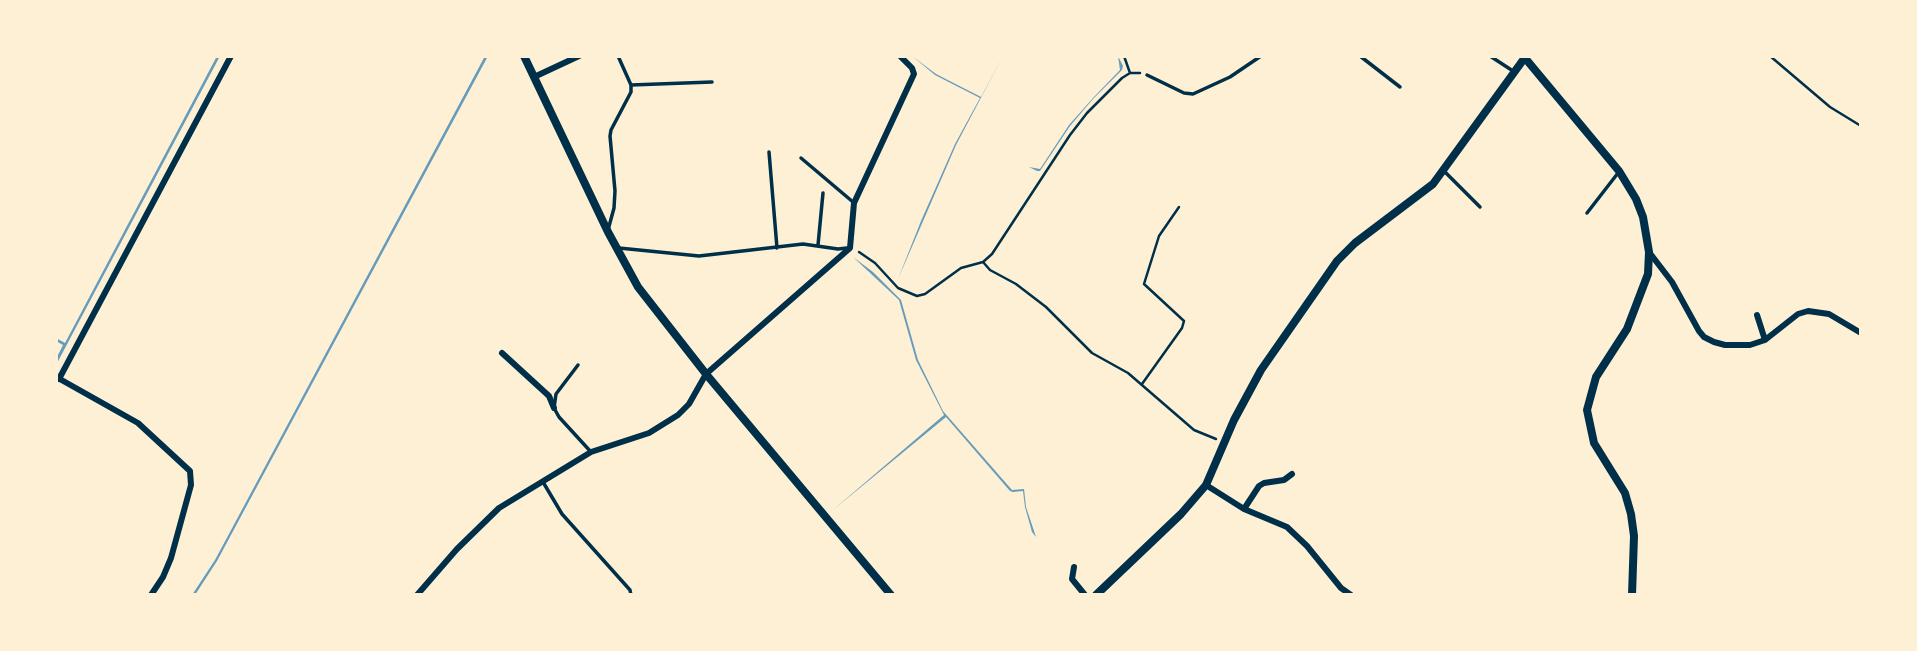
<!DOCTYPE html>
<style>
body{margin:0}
#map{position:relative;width:1917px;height:651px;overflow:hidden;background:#fdf0d5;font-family:Karla,sans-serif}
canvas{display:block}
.frame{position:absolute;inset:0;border:58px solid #fdf0d5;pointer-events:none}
</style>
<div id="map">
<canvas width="1917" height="651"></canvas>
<div class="frame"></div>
</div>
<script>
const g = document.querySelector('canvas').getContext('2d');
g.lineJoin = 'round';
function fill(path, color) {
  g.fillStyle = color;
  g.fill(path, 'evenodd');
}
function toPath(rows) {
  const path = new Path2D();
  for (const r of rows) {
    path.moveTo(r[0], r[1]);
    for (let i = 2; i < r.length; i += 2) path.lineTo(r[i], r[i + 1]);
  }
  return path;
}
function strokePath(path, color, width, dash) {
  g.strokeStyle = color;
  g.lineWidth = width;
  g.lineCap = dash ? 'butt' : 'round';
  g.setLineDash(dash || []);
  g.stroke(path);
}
const water = toPath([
 [217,56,220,56,56,365,56,359,63,345,56,341,56,338,65,343],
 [485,56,488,56,217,561,195,595,192,595,215,560],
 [912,56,936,74,981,97,1003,56,956,145,898,279,921,221,955,144,980,98,935,75],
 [1118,56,1123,66,1122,70,1093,99,1070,126,1040,171,1037,171,1029,167,1040,169,1069,125,1093,98,1120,70],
 [853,257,873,272,901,300,918,360,943,411,1012,490,1024,489,1026,507,1036,537,1032,532,1025,507,1023,491,1013,492,1010,491,946,417,833,510,944,415,916,360,899,300]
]);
const path = toPath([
 [1124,56,1130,73],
 [1770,56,1830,107,1861,126],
 [859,252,875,263,898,288,917,296,925,294,961,268,983,262,990,270,1016,284,1046,307,1092,353,1128,373,1194,430,1216,439],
 [983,262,992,254,1070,135,1087,113,1122,78,1130,73,1140,73],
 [1142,384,1182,328,1184,321,1144,284,1159,236,1179,207]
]);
const service = toPath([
 [1360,56,1400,87],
 [1490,56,1513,71],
 [1147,75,1184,93,1193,94,1230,77,1261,56],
 [631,85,712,82],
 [769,152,777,248],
 [801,158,853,202],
 [1444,171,1480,207],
 [1587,213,1618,173],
 [608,230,614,208,615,191,610,136,611,130,631,92,631,85,618,56],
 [818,245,823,193],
 [619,248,699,256,803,244,838,249,847,248],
 [578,365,556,394,554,408,559,417,591,452],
 [543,482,562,514,630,590,631,595]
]);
const minor = toPath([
 [534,77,579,56],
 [1649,252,1672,282,1699,331,1704,337,1714,342,1725,345,1750,345,1765,340,1798,314,1808,311,1829,314,1861,333],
 [1757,315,1765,340],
 [502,353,549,396,554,408],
 [58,378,138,423,190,471,191,485,171,558,163,577,151,595],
 [59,379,231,56],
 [1206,485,1244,509,1287,527,1307,546,1341,588,1351,595],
 [1244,509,1259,486,1264,483,1284,480,1292,474],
 [1074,567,1072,579,1085,595],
 [417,595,457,549,499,508,591,452,649,433,678,415,689,404,706,374,850,248,854,203,914,74,912,68,900,56]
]);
const tertiary = toPath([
 [524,56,608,232,638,287,706,374,891,595],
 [1525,58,1619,171,1636,199,1643,217,1649,252,1648,274,1627,329,1596,377,1587,410,1594,443,1625,493,1631,514,1634,536,1632,595],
 [1096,595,1181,514,1206,485,1234,420,1261,370,1337,261,1355,243,1433,184,1526,56]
]);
fill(water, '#669bbc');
strokePath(path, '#003049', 2.5);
strokePath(service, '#003049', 3.5);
strokePath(minor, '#003049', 6);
strokePath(tertiary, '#003049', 8);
</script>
